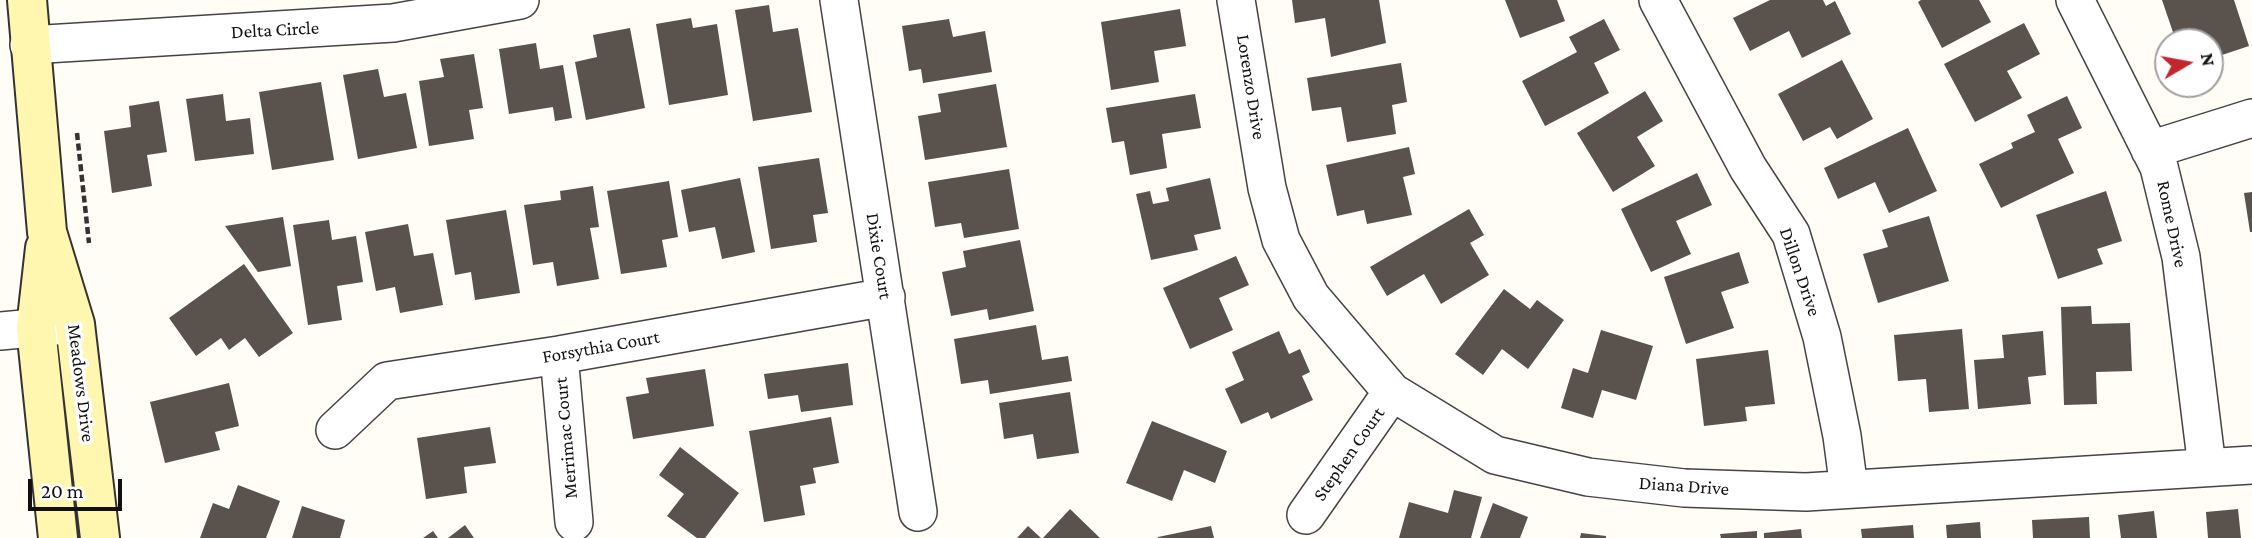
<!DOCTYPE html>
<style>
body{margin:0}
#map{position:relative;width:2252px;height:538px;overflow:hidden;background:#fffdf5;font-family:"Crimson Pro",serif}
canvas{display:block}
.north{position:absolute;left:2154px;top:28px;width:70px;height:70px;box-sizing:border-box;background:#fff;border:2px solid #a0a0a0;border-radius:50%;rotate:80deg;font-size:19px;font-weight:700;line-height:28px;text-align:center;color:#111}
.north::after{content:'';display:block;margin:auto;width:24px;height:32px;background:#c4262e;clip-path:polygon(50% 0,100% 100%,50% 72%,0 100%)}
.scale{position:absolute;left:28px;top:479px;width:94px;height:32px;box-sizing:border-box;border:4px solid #111;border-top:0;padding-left:9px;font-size:21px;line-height:24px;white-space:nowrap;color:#111;-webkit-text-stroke:5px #fff;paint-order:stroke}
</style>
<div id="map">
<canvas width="2252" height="538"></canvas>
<div class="north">N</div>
<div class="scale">20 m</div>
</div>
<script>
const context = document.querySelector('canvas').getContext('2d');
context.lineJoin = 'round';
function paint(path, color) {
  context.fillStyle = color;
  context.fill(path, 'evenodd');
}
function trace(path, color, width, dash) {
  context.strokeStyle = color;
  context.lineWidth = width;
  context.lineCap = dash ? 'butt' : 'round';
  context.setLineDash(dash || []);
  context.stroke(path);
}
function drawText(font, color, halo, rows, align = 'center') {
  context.font = font + ' "Crimson Pro",serif';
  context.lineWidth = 7;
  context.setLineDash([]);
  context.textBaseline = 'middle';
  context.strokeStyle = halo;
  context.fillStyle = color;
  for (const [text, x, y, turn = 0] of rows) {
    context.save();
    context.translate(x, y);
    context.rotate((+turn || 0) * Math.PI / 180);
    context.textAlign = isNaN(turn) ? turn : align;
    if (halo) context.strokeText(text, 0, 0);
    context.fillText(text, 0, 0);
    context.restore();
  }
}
const building = new Path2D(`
 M1292,0H1379L1386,43L1331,57L1325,18L1295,23Z
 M1505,0H1557L1565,21L1520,38Z
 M1770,0H1823L1826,6L1835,1L1851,34L1802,58L1789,31L1750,51L1733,18Z
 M1921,0H1979L1991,22L1942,48L1918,2Z
 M2162,0H2234L2249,46L2210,59V42H2194L2192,35L2176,41Z
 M769,5L773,32L798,28L812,112L753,121L735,10Z
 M1180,9L1186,46L1154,51L1159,82L1111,90L1101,22Z
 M691,18L693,28L717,24L728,95L669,105L656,24Z
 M949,19L953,37L985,31L992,72L923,83L921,69L909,71L902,26Z
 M1604,19L1620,50L1594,63L1609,93L1545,126L1522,81L1577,52L1569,37Z
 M2024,23L2040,54L2007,71L2022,98L1975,122L1944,64Z
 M630,28L645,108L586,120L575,62L597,57L593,35Z
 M536,43L540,69L563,65L572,118L555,121L553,107L509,114L499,49Z
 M474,54L483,108L469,110L474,139L429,146L419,81L444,77L440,59Z
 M1842,60L1873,119L1837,139L1830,127L1803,141L1778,94Z
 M1401,63L1407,102L1392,105L1396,134L1347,142L1341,107L1312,111L1307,78Z
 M378,69L384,97L406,93L417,148L358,159L343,75Z
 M321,82L334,160L272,170L259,92Z
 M996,84L1007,147L925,160L918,116L941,112L938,94Z
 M1645,91L1663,121L1637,137L1655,166L1613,192L1577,133Z
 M223,94L226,121L250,118L254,154L195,161L186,99Z
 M1195,94L1201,128L1162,134L1167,168L1130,175L1124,141L1112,143L1106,108Z
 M2067,96L2082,128L2058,139L2074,173L2001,208L1979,164L2013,148L2011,143L2035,132L2027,115Z
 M159,101L167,152L147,155L152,186L112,193L104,131L131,127L129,106Z
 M1908,128L1937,191L1889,213L1875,182L1838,199L1824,168Z
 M1409,147L1415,174L1403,177L1412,215L1367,224L1364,210L1337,216L1326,165Z
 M819,158L828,213L813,215L817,242L771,249L758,167Z
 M1009,169L1019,229L964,238L961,223L935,227L928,182Z
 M1697,173L1712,205L1676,221L1691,254L1651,272L1621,209Z
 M740,178L755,252L722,259L715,227L689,232L681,190Z
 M1210,178L1221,229L1194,235L1198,250L1151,260L1136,194L1150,191L1153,204L1169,201L1166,188Z
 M669,181L678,237L662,240L667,267L621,274L607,191Z
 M593,186L599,227L590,228L599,279L557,286L553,262L533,265L524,205L561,200L560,191Z
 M2106,191L2122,241L2097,249L2103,264L2058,279L2036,215Z
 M2252,192V232H2250L2244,193Z
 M1469,209L1484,235L1470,243L1489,275L1441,304L1424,274L1387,296L1370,267Z
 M506,210L520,293L475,300L471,272L455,275L446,220Z
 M1929,216L1949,281L1878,303L1863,254L1888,247L1882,230Z
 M283,217L291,266L258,272L225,226Z
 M329,220L332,240L356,236L363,282L337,286L342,320L308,325L293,225Z
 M408,224L414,256L433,253L443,305L400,313L395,287L376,291L365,232Z
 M1020,240L1034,311L989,320L987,309L951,316L942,272L966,267L963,251Z
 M1739,252L1749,283L1721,292L1734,328L1686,344L1664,277Z
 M1236,256L1249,285L1219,298L1233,330L1190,349L1163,288Z
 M244,264L293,333L259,357L245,338L229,350L221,338L196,356L169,318Z
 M1504,289L1530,309L1537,300L1564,320L1528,369L1502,349L1483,375L1455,354Z
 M2091,306L2092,324L2130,323L2132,371L2096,372L2097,404L2064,405L2061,307Z
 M1036,325L1042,360L1068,356L1072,381L990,394L988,380L961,384L954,339Z
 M1962,329L1969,409L1929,412L1926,379L1898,381L1894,335Z
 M1601,330L1653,346L1636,400L1602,390L1593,418L1561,408L1573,368L1588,373Z
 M1279,331L1289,354L1300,349L1310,372L1302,376L1313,400L1271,419L1268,412L1241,424L1225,389L1244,380L1232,352Z
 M2043,331L2046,375L2028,377L2031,404L1978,409L1974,360L2004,358L2002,335Z
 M1768,350L1775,404L1745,407L1747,421L1704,426L1696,359Z
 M848,363L853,405L801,412L798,395L768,399L764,374Z
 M705,369L714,426L633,439L626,397L649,393L646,378Z
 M229,383L239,426L215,432L220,450L165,463L150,402Z
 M1070,392L1079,453L1037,459L1033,434L1004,439L999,403Z
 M831,417L839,463L813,468L816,483L800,486L805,515L764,522L749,431Z
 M1152,421L1227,451L1215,483L1184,470L1172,501L1126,483Z
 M490,427L496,463L464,467L467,493L426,499L417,438Z
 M680,447L739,493L705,538H697L667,516L684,494L659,475Z
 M238,485L280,501L266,538H200L213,503L229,509Z
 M1454,490L1482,497L1471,538H1399L1409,502L1448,513Z
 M1493,503L1528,517L1520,538H1480Z
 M302,506L345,520L340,538H292Z
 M1070,509L1100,538H1043Z
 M2238,509L2241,538H2208L2206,512Z
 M2154,511L2157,538H2121L2118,515Z
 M2089,517L2090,538H2033L2032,520Z
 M1980,522L1981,538H1947L1946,525Z
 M465,525L474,538H448Z
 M1913,525L1914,538H1862L1861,529Z
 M1028,526L1041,538H1017Z
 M1211,526L1214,538H1158V537Z
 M1801,529L1802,538H1764V533Z
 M433,531L438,538H423Z
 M1757,531V538H1721L1720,534Z
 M1581,533L1606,536V538H1580Z`);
const path = new Path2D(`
 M77,133L89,243`);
const street = new Path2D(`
 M839,0L918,512
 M1236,0L1267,188L1281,240L1311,297L1392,392L1495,455L1588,477L1684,488L1806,492L2252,465
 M1658,0L1748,168L1791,234L1822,337L1842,436L1849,489
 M2075,0L2159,167L2181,257L2207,467
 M29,45L393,23L520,0
 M2150,150L2252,118
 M0,331L65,325
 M559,355L574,522
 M335,430L387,381L559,355L886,297
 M1306,515L1392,392`);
const secondary = new Path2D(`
 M27,0L47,232L75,324L100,538
 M45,248L36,328L58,538`);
const streetNames = [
 ["Delta Circle",275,30,-3],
 ["Lorenzo Drive",1251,87,81],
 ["Rome Drive",2172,224,78],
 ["Dixie Court",879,256,81],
 ["Dillon Drive",1800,272,71],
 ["Forsythia Court",601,347,-10],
 ["Meadows Drive",81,383,83],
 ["Merrimac Court",566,438,-95],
 ["Stephen Court",1349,454,-55],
 ["Diana Drive",1684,486,4]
];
paint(building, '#5a524d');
trace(street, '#444', 40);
trace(secondary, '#333', 42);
trace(path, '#333', 4.5, [7, 3.5]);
trace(street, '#fff', 37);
trace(secondary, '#fff6b0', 38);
drawText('19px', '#111', '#fff', streetNames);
</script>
